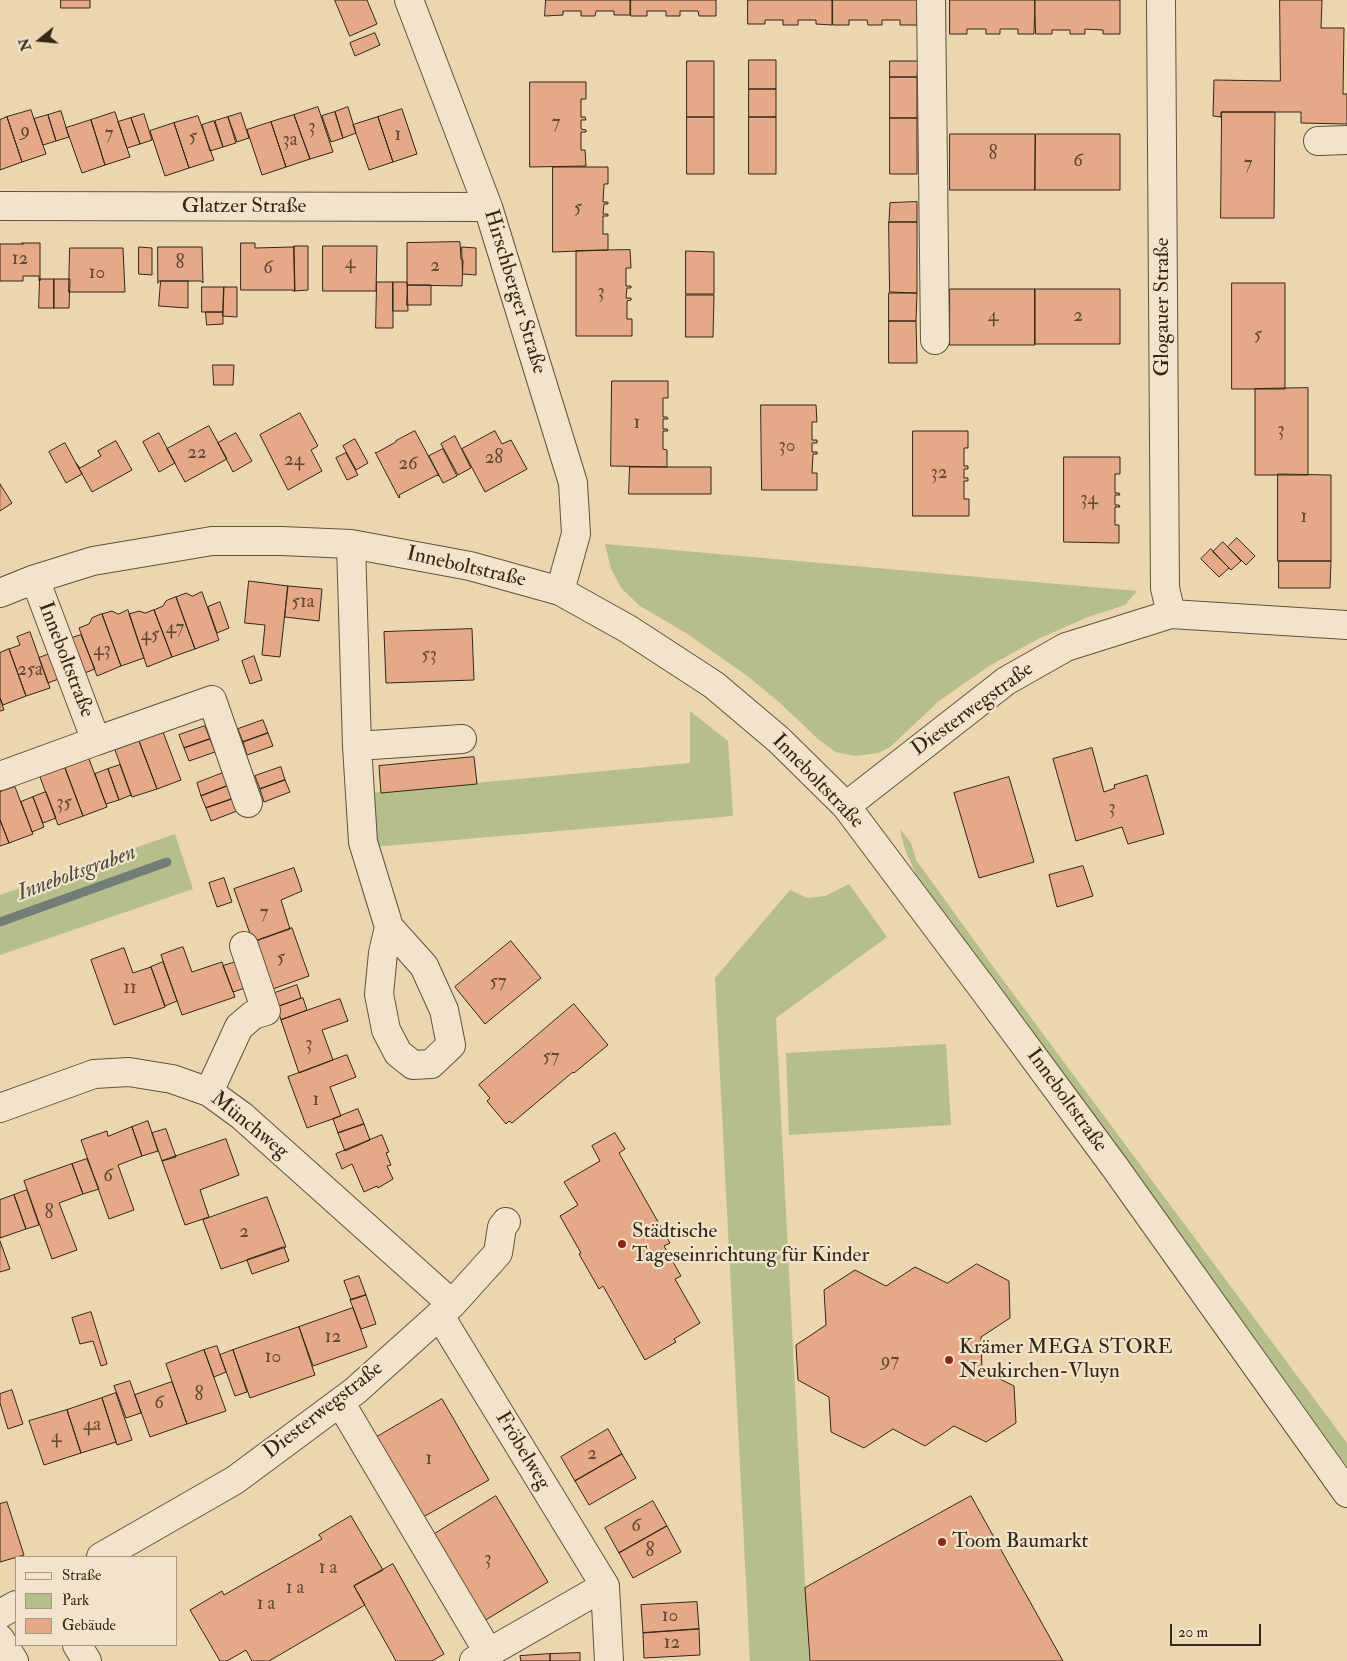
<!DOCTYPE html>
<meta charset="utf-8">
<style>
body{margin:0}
#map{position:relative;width:1347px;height:1661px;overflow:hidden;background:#ebd6af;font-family:"IM FELL Double Pica",serif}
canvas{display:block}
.legend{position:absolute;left:15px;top:1556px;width:162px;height:90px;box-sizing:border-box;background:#f2e4cb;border:1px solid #a69883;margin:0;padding:6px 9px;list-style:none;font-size:15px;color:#332718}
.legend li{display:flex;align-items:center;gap:10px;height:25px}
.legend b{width:25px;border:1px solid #a69883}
.north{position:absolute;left:15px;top:15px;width:50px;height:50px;-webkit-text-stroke:4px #f2e4cb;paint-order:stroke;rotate:253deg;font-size:14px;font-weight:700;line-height:20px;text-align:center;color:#332718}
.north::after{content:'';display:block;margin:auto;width:18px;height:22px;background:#332718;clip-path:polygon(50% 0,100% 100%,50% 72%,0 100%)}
.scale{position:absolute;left:1170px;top:1624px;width:91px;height:22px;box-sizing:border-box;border:2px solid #332718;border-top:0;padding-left:6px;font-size:15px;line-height:18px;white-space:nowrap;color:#332718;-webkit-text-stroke:4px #f2e4cb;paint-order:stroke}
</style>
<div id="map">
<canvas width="1347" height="1661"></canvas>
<ul class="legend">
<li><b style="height:6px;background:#f2e4cb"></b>Straße</li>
<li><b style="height:14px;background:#b6be8c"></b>Park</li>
<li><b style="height:14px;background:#e5a988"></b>Gebäude</li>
</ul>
<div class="north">N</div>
<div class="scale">20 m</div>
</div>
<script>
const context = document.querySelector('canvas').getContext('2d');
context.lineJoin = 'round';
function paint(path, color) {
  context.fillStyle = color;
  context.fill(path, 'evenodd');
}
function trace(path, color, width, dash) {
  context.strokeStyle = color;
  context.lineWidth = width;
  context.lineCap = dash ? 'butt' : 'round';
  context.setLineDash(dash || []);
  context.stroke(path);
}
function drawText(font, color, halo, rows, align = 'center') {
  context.font = font + ' "IM FELL Double Pica",serif';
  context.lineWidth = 4.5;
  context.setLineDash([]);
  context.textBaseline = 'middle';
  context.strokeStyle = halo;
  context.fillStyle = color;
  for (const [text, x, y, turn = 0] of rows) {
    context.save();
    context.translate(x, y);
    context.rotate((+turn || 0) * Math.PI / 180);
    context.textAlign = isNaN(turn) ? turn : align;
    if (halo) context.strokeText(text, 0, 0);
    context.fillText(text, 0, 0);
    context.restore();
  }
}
const green = new Path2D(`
 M605,544L1137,591L1125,605L1088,617L1038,639L989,666L939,701L890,747L878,753L855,756L836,752L819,740L779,702L746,675L686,633L640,606L622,589L611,569Z
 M690,711L728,741L733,816L373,847L368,793L690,763Z
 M900,829L911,843L916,860L997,972L1347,1443V1469L916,874L905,850Z
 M175,834L193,889L0,955V895Z
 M849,884L887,937L776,1018L809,1661H750L715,978L790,890L807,898L825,896Z
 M946,1044L951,1125L789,1135L786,1053Z`);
const stream = new Path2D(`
 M0,922L167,862`);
const building = new Path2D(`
 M61,0H90V8H61Z
 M335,0H367L377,24L350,36Z
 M546,0H630V15H614V11H596L595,16H581V11H563V15L545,16Z
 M631,0H716V16H699L698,11H680V16H666V11H647V16H631Z
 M748,0H832V25L816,24V20H798V25H783V20H765V24H748Z
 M833,0H917V25H900V20H882V25H868L867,20H849V25H833Z
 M950,0H1035L1034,34H1018V29H1000V34H986V29H967V34H950Z
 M1035,0H1120V34H1103V30L1085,29V34H1070V30H1052V34H1036Z
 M1280,0H1322L1321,28H1344L1343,94H1347V124L1301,123V112H1221V117L1213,116L1214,80L1280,81Z
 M375,33L380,45L355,56L350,43Z
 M749,60H776V89H749Z
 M687,61H714V117H687Z
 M890,61H918L917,77H890Z
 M890,77H917V118H890Z
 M530,82H586V99H581V117H585L586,120H581V129L586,130V132H581V150H585L586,166L530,167Z
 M749,89H776V117H749Z
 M318,107L333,152L310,159L294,115Z
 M348,107L356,133L343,138L335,112Z
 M402,109L417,154L393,162L378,117Z
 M31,110L46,154L22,162L7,117Z
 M61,111L69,137L56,141L48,115Z
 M115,112L130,157L105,165L91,120Z
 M335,112L343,138L331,142L322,116Z
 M1222,112H1275L1274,218H1221Z
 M241,113L249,138L237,142L228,117Z
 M144,114L152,140L140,144L131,118Z
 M48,115L56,141L43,145L34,119Z
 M294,115L310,159L286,167L271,122Z
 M198,116L214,160L189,168L174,123Z
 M7,117L22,162L0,170V120Z
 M228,117L236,143L223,147L215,121Z
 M378,117L393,162L369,170L353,125Z
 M687,117H714V174H687Z
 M749,117H776V174H749Z
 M131,118L140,144L127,148L118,122Z
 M890,118H917V174H890Z
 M91,120L105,165L82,173L66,128Z
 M214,121L223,147L210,151L202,125Z
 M271,122L286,167L262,175L247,130Z
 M174,123L189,168L165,176L150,131Z
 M950,134H1035V190H950Z
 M1036,134H1120V190H1035Z
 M553,167H608V184H604L603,202H608V204H604L603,214H608V216H603V234H608V250L553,252Z
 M917,202V222H889L890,203Z
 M889,222H917V293L890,292Z
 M460,242L461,259L463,260L462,286L407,285V243Z
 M22,243H40V281H39V276H23V281H0V244H23Z
 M241,243H255V248L293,247L294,246L295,291H293V290H241Z
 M294,246H308V290L295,291Z
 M323,246H377L376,291H323Z
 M139,247L152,248V275L139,274Z
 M158,247H202L203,283L201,281H159L158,283Z
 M462,247L476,248V275L463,274Z
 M70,248H123L125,292H69Z
 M630,250L631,268H626V286H631V288H627L626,298H631V300L627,301V319H632V336H576V251Z
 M686,251L714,252V294H686Z
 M40,279H54V308H39Z
 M54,279H70L69,308H54Z
 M161,281H188V308L159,306Z
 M377,282H393V328H376Z
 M393,282H407L408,311H393Z
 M1232,283H1285V389H1232Z
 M408,285H431V305H407Z
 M202,287H224L223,312H202Z
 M224,287H237V317L223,316Z
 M950,289H1035V345H950Z
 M1035,289H1120V344H1035Z
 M889,293H917L916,321H889Z
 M686,295H714L713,337H686Z
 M206,312H223V324L207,325Z
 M889,321H916L917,363H889Z
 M213,365H234L233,385H214Z
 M612,381H668V398H663V417H667L668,419H663V429H667L668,431H663V449L667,450V467L611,466Z
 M1308,388V475H1255V389Z
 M761,405H816L817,422H812V440H817V443H812V452H817V454H813L812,473H817V490H762Z
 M300,413L318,446L311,450L322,471L288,490L260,435Z
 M209,426L227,459L185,482L167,449Z
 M415,431L439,476L437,475L399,495L400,497L399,498L375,452L376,453L396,442V441Z
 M495,431L502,444L511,440L527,469L485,492L462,449Z
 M913,431H968V448H964V466H968V469H964V478H968V481H964V499H969V516H913Z
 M159,433L175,463L159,472L143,442Z
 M236,433L252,461L233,472L218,443Z
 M455,436L471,468L458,475L441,444Z
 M355,439L368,463L356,470L343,446Z
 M116,441L132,470L92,492L76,463L80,468L101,456L98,451Z
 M65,443L82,474L66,483L49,452Z
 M443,449L457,476L443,483L429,456Z
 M346,453L358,475L347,480L336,458Z
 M1064,457H1120V474H1115V493H1119L1120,495H1115V505H1119L1120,507H1115V525H1119V543L1064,542Z
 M630,467H711V494H629Z
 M1278,474L1331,475V561H1278Z
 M0,484L12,503L0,511Z
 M1237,538L1255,556L1246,565L1228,547Z
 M1223,542L1241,561L1231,570L1213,552Z
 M1211,549L1229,568L1219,577L1201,559Z
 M1279,561H1331L1330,588H1279Z
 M249,581L288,586L280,657L262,655L265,625L245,623Z
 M288,586L322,589L319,621L285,617Z
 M202,592L219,640L195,649L176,597L186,593L192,596Z
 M176,597L195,649L172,657L154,610L163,606L166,601Z
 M220,602L229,628L217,633L208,607Z
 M128,610L144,658L121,666L102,614L112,611L118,614Z
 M154,610L172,657L147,667L129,614L139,611L145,613Z
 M102,614L121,666L97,676L79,628L89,624L92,618Z
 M472,629L474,680L386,683L384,632Z
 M30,632L50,688L26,696L9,649L20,645L17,637Z
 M81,635L95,669L82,674L69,639Z
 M9,649L26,696L3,705L0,698V653Z
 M52,653L61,678L48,683L39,658Z
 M254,656L262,680L250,684L242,661Z
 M0,698L4,710L0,711Z
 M263,720L268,733L243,742L238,729Z
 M205,726L210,739L184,748L179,735Z
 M163,732L181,780L157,789L139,741Z
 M268,733L273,746L247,755L243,742Z
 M210,739L215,752L189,761L184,748Z
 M139,741L157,789L132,797L115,750Z
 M1092,748L1104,792L1115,788L1114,785L1147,775L1164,834L1128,844L1122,827L1076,841L1053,759Z
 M474,757L477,784L381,793L379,766Z
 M89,759L107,807L83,816L65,768Z
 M120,765L131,795L119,800L108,769Z
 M281,767L285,780L260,789L255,776Z
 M65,768L83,816L58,825L40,777Z
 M108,769L119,800L106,804L95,774Z
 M223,773L227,786L201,796L197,783Z
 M1009,777L1034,862L979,878L954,793Z
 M285,780L290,792L264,802L260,789Z
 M227,786L232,799L206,808L201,796Z
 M15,787L33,834L9,843L0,820V792Z
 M46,792L56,818L43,823L33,797Z
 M33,797L44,827L32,832L21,802Z
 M232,799L237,811L211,821L206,808Z
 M0,820L9,843L0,846Z
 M1083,866L1093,896L1057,907L1049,875Z
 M294,868L302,891L281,900L290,929L253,942L234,889Z
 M224,878L232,902L217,907L209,883Z
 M292,928L309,976L270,990L253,942Z
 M511,941L541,978L485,1024L455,987Z
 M183,947L192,972L222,962L235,997L182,1015L161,955Z
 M124,948L133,973L151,967L165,1007L114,1025L91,960Z
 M163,962L177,1001L165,1006L151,967Z
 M236,962L245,988L233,992L223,966Z
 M297,985L301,998L277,1007L272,994Z
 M303,998L307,1010L281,1020L277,1007Z
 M340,999L348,1021L322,1030L333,1060L299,1073L281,1020Z
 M574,1004L608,1045L574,1073L573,1072L512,1123L509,1121L506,1124L487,1101L490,1098L479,1085Z
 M347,1055L356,1077L330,1087L341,1116L307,1128L288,1077Z
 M358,1109L364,1124L338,1133L333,1119Z
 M148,1121L158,1151L142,1156L132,1127Z
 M364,1124L370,1140L345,1151L338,1133Z
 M132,1127L142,1156L118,1165L134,1210L109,1219L81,1140L107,1131L108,1136Z
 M166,1129L176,1157L162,1161L152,1133Z
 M615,1133L625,1149L619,1153L670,1243L664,1246L681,1276L675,1279L700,1323L674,1339L676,1342L645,1360L603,1286L599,1289L579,1254L581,1253L560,1216L578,1205L564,1182L600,1161L592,1146Z
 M382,1135L389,1152L386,1153L391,1165L387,1166L393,1179L378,1188L377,1186L364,1192L352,1164L342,1169L336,1154Z
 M226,1139L239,1175L200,1190L209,1217L185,1225L162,1161Z
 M87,1159L99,1189L83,1194L72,1164Z
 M72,1164L83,1194L59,1203L77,1250L52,1259L24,1181Z
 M27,1190L39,1225L26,1229L14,1195Z
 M14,1195L26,1229L0,1238V1200Z
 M267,1197L286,1247L221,1269L203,1220Z
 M0,1241L10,1269L0,1272Z
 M284,1247L289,1261L252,1274L247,1260Z
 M977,1264L1009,1281L1010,1318L981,1337L982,1370L1014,1386L1016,1423L986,1442L954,1426L925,1446L893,1429L864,1448L831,1432L829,1397L798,1380L796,1345L826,1325L824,1290L855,1270L886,1286L915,1267L947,1283Z
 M359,1276L366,1295L351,1300L344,1281Z
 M366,1295L376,1324L361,1329L350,1300Z
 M353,1308L367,1347L313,1366L299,1327Z
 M91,1312L107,1364L101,1366L93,1341L80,1344L72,1318Z
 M299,1327L315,1375L250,1398L233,1350Z
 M217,1346L226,1372L214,1377L204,1350Z
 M204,1350L226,1411L187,1424L166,1364Z
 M233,1350L247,1392L235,1396L220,1355Z
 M130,1381L141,1413L126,1418L114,1386Z
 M172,1382L187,1424L150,1437L135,1395Z
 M12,1390L23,1424L8,1429L0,1403V1394Z
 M116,1393L132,1440L117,1445L102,1398Z
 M102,1398L116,1442L81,1453L67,1410Z
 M442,1399L489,1480L416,1521L370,1441Z
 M67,1410L81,1453L44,1465L29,1421Z
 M608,1429L622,1454L575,1481L561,1457Z
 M622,1454L636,1478L589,1505L575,1481Z
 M496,1496L548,1582L479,1624L428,1538Z
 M971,1496L1063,1661H810L805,1588Z
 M653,1501L667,1526L619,1553L605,1528Z
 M7,1502L24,1555L0,1562V1504Z
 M351,1516L383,1570L354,1586L365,1605L269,1661H252L246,1650L227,1661H220L190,1610L222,1591L224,1595L322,1539L319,1535Z
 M667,1526L681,1552L633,1578L619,1553Z
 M393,1564L444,1654L432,1661H396L354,1586Z
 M697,1602L699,1629L643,1633L641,1605Z
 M699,1629L700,1655L644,1658L643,1633Z
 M580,1653V1661H550V1654Z
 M550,1654V1661H521L520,1656Z`);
const minor = new Path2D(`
 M409,0L488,207L573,483L576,534L560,591
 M931,0L935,340
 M1161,0L1165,588L1171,614
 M1318,141L1347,140
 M0,206L488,207
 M351,544L357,746L363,842L389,927L383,953L379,994L386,1030L398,1053L413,1065L431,1064L451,1045L444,1010L424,966L389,927
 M0,593L35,579L93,561L212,541H281L351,544L470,566L560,591L628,629L714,685L779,740L846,806L984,990L1114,1166L1347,1493
 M96,741L212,700L248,803
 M357,746L462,739
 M0,776L96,741L35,579
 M846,806L1006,681L1066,647L1171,614L1347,625
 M209,1092L239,1027L253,1015L266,1011L244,946
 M0,1108L94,1074L129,1072L172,1079L209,1092L242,1116L452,1304
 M440,1316L605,1586L609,1661
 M340,1402L484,1645L490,1652
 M101,1557L235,1480L355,1391L452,1304L498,1253L502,1227L506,1222
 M0,1614L16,1605
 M0,1639L14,1661
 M77,1645L87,1661
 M474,1661L605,1586`);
const markers = [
 [622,1244,5,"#8f2418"],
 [949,1360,5,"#8f2418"],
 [942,1542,5,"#8f2418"]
];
const numberNames = [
 ["7",556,124],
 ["3",312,128],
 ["9",25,132],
 ["7",109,135],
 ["1",398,136],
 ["5",193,138],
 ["3a",290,141],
 ["8",993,155],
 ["6",1078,162],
 ["7",1248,165],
 ["5",578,209],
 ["12",20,260],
 ["8",180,264],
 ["4",350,264],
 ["2",435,267],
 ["6",268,269],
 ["10",97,274],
 ["3",601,293],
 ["4",993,317],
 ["2",1078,317],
 ["5",1258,336],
 ["1",637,424],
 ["3",1281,431],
 ["30",787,447],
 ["22",197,454],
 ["28",494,459],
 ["24",294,461],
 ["26",408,465],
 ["32",939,474],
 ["34",1089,500],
 ["1",1304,518],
 ["51a",303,603],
 ["47",175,629],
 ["45",150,636],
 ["43",102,651],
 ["53",429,656],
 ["25a",30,671],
 ["35",64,804],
 ["3",1112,809],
 ["7",264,914],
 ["5",281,959],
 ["57",498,983],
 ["11",130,989],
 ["3",309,1045],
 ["57",551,1058],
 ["1",316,1101],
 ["6",108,1177],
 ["8",49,1214],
 ["2",244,1233],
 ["12",333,1338],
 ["10",273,1358],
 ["97",890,1362],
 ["8",199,1396],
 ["6",159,1404],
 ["4a",92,1426],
 ["4",56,1438],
 ["2",592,1455],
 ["1",429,1460],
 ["6",636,1527],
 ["8",650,1552],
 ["3",488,1560],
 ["1 a",328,1569],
 ["1 a",295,1589],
 ["1 a",266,1605],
 ["10",670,1617],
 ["12",672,1644]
];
const streetNames = [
 ["Glatzer Straße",244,207],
 ["Hirschberger Straße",514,292,73],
 ["Glogauer Straße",1163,307,-90],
 ["Inneboltstraße",466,568,13],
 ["Inneboltstraße",65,660,69],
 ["Diesterwegstraße",973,710,-36],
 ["Inneboltstraße",817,782,46],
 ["Inneboltstraße",1066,1101,54],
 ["Münchweg",249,1126,39],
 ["Diesterwegstraße",324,1411,-38],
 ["Fröbelweg",522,1451,59]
];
const poiNames = [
 ["Städtische",632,1232],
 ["Tageseinrichtung für Kinder",632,1256],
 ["Krämer MEGA STORE",959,1348],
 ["Neukirchen-Vluyn",959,1372],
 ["Toom Baumarkt",952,1542]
];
const waterNames = [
 ["Inneboltsgraben",77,874,-20]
];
paint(green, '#b6be8c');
trace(stream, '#717d76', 9);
paint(building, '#e5a988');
trace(building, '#332718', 1);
trace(minor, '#61533e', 30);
trace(minor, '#f2e4cb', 28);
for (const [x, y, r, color] of markers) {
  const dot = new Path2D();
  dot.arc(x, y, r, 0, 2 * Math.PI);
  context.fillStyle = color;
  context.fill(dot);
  trace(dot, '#f2e4cb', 2);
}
drawText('19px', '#604834', null, numberNames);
drawText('21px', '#332718', '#f2e4cb', streetNames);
drawText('21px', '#332718', '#f2e4cb', poiNames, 'left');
drawText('italic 22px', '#4d4b3f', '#f2e4cb', waterNames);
</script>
